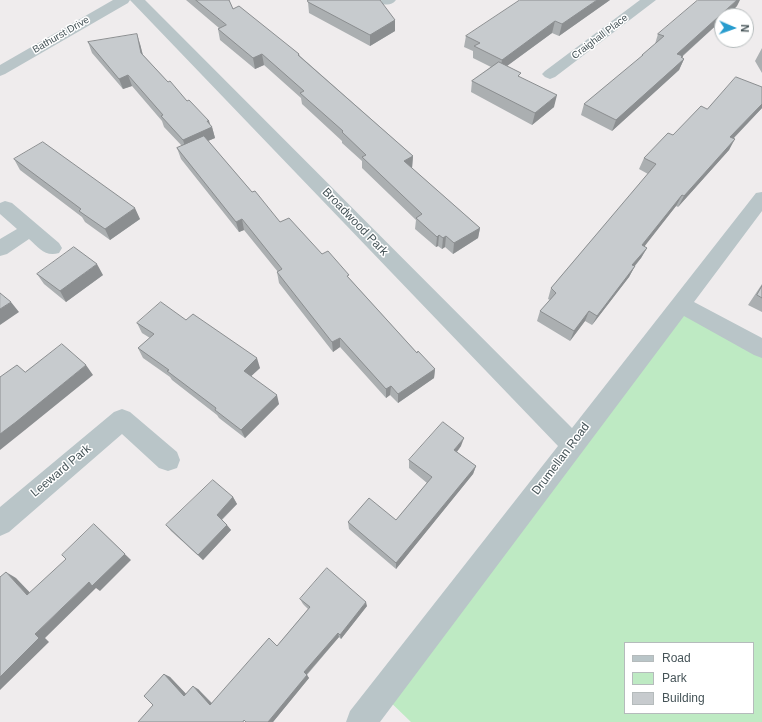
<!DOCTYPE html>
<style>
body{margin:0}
#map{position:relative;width:762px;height:722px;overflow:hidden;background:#efeced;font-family:Helvetica,sans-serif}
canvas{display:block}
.legend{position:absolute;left:624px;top:642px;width:130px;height:72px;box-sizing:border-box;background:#fff;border:1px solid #b5bbbc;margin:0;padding:5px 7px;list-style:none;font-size:12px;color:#465458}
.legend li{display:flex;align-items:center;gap:8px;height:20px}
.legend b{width:20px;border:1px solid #b5bbbc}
.north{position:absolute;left:714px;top:8px;width:40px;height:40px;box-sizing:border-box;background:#fff;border:1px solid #b5bbbc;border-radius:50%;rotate:92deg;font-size:11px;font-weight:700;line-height:16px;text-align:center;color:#465458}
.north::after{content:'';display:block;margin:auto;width:14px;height:18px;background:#289cce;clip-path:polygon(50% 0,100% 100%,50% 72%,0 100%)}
</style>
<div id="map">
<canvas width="762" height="722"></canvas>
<ul class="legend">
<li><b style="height:5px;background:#b9c5c8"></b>Road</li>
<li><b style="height:11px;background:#beeac3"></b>Park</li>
<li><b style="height:11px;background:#c7cbce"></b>Building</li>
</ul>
<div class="north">N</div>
</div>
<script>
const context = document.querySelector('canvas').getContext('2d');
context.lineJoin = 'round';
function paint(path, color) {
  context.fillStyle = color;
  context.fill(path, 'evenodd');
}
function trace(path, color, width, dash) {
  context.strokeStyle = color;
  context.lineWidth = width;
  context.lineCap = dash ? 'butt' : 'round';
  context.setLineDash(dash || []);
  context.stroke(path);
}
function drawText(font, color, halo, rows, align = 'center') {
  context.font = font + ' Helvetica,sans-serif';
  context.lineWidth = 3;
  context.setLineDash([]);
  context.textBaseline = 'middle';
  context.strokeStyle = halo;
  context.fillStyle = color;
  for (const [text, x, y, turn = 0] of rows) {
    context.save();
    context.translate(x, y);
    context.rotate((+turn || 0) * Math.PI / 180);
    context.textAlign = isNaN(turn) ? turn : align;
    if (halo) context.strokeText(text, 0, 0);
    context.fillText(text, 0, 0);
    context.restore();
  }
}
const green = new Path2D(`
 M681,304L762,349V722H411L382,694ZM625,643H753V713H625Z`);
const minor = new Path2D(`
 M113,0H130L128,3L5,74L0,76V65Z
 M130,0H145L572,428L756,193L762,192V211L694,302L762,338V358L754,355L684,316L380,722H346L350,711L558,446Z
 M381,0H396C392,5 388,5 382,4Z
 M640,0H656L555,77L550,79L545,77L542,74L545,71Z
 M5,201L12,203L59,243L62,248L59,253C45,257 39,248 29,239L7,254L0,256V239L17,229L0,214V203Z
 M122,409L130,412L177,452L180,460L177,468L168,471L159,468L122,434L9,532L0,536V507L114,412Z`);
const wall = new Path2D(`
 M186,0H229L233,9L299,54L300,56L413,156L412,168L480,228L478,238L453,254L445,247L442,249L438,246L436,247L415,229L416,220L362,168V161L342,143V141L302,104L301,98L264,65L255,69L220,40L218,29L219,28Z
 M610,0L559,36L552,33L507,66L554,107L532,125L471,92L472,81L491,67L473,58V51L464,47L466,36Z
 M308,2L395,20V31L370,46L309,13Z
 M737,6L683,56L682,58L684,59L679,70L612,131L581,115L584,104L641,58L642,55L655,44L658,34Z
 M88,42L140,44L143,55L168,82L187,101L209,121L210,125L212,127L215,138L208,141L252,192L280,222L322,254L349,278L417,353L435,369L434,378L398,403L390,395L386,398L340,347L333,352L279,283L277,272H278L244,230L239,232L181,159L177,148L182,146L164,127L162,121L132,86L123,89L92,53Z
 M762,48V73L755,61Z
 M762,87V108L734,138L729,150L678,207L676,206L644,246L647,248L641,258L635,266L629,277L592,325L585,321L570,341L537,321L540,311L550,300L548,299L551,288L648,174L639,169L644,158L673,135L707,109Z
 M14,159L140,219L110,240L85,222L82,217L20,170Z
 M37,274L103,275L66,302L44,284Z
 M762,284V312L748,305Z
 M186,320L260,368L251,376L279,404L245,438L219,418L217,415L172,380L170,377L143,358L138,348L150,338L142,333L137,323Z
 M461,446L457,452L476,466L473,474L396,569L349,529L348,522L396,520L427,483L409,468V460Z
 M233,497L237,504L222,520L231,530L203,560L171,531L166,525Z
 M300,599L367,606L341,639L339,637L307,675L309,678L273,722L153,705L164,674L170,677L186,694L198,689L212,703L277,646L308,609L303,604Z`);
const shadedWall = new Path2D(`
 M597,0H610L559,36L562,24Z
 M737,0H740L737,6L727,16H722V20L681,57L683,56L681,61L684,59L679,70L612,131L616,120L677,54Z
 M395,20V31L370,46V35Z
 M555,21L552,33L500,71L502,60Z
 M137,34L140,44L145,64L141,53Z
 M262,54L264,65L255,69L253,58Z
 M128,75L132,86L123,89L119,79Z
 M557,95L554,107L532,125L535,113Z
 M762,104V108L724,148L730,137Z
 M207,121H209L211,128L212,127L215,138L186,150L183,140Z
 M735,139L729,150L678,207L684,196Z
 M413,156L412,168L403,172L404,161Z
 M682,195L676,206L637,256L642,245Z
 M135,208L140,219L110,240L105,229Z
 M242,219L244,230L239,232L236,222Z
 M480,228L478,238L453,254L454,243Z
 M439,235L438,246L436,247L437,237Z
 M446,236L445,247L442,249L443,238Z
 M647,248L641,258L627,275L632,265Z
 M97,264L103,275L66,302L60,291Z
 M635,266L629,277L592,325L597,316Z
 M11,302L19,312L0,325V309Z
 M589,311L585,321L570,341L574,331Z
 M340,338V347L333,352L332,342Z
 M257,358L260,368L247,380L244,371Z
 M86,365L93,375L25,430L0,450V434Z
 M435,369L434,378L398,403V394Z
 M391,386L390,395L386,398V389Z
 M277,395L279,404L245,438L241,430Z
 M464,438L461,446L452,458L454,450Z
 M476,466L473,474L396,569V563Z
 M233,497L237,504L220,521L217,515Z
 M94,524L131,560L100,591L96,588L45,638L49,642L0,690V677L35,634L89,582Z
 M227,525L231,530L203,560L198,555Z
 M6,572L16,578L37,600L27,595Z
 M366,602L367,606L341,639L340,635Z
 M338,633L339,637L306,675L304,672Z
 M164,674L170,677L190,698L184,696Z
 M307,675L309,678L273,722H268Z
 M193,686L198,689L215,707L210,705Z`);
const building = new Path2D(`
 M196,0H229L233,9L239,6L299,54L298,55L413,156L404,161L480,228L454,243L446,236L443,238L439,235L437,237L416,218L422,214L362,157L366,155L342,132L343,131L300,93L304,91L262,54L253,58L218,29L226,25Z
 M308,0H380L395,20L370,35L308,2Z
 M520,0H597L562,24L555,21L502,60L474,46L480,43L466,36Z
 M698,0H737L677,54L683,56L681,57L684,59L616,120L584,104L643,55H642L664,36L658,34Z
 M137,34L141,53L168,82L170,81L187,101L189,100L209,121H207L212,127L183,140L161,116L163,115L128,75L119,79L88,42Z
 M499,62L521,73L518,76L557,95L535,113L472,81Z
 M736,77L762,87V104L730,137L735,139L684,196L682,195L642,245L647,248L632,265L635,266L597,316L589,311L574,331L540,311L556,293L551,288L656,164L644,158L668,133L673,135L701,106L707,109Z
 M204,136L252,192L255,191L280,222L289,218L322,254L328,251L349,275L347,276L417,353L418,351L435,369L398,394L391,386L386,389L340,338L332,342L277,272L282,269L242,219L236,222L177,148Z
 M43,142L135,208L105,229L79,211L81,209L14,159Z
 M74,247L97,264L60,291L37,274Z
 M762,286V298L757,295Z
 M0,293L11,302L0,309Z
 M161,302L186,320L193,314L257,358L244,371L277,395L241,430L215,410L216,408L167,371L169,370L138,348L154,334L137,323Z
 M62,344L86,365L16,422L0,434V377L17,365L25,372Z
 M443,422L464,438L454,450L476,466L396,563L348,522L369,498L396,520L432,477L409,460Z
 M213,480L233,497L217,515L227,525L198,555L166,525Z
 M94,524L125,554L92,586L89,582L35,634L39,638L0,677V577L6,572L27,595L66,559L62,555Z
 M327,568L366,602L340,635L338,633L304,672L307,675L268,722H246L244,720L243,722H138L153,705L144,696L164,674L184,696L193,686L210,705L269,638L277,646L310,607L300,599Z`);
const farStreetnames = [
 ["Bathurst Drive",61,35,-30],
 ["Craighall Place",600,37,-37]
];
const streetNames = [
 ["Broadwood Park",355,222,46],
 ["Drumellan Road",561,459,-53],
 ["Leeward Park",61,471,-40]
];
paint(green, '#beeac3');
paint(minor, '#b9c5c8');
paint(wall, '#abafb1');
paint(shadedWall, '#8b8e90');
paint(building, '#c7cbce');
trace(building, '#8b8e90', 1);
drawText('10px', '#465458', '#fff', farStreetnames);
drawText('12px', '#465458', '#fff', streetNames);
</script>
